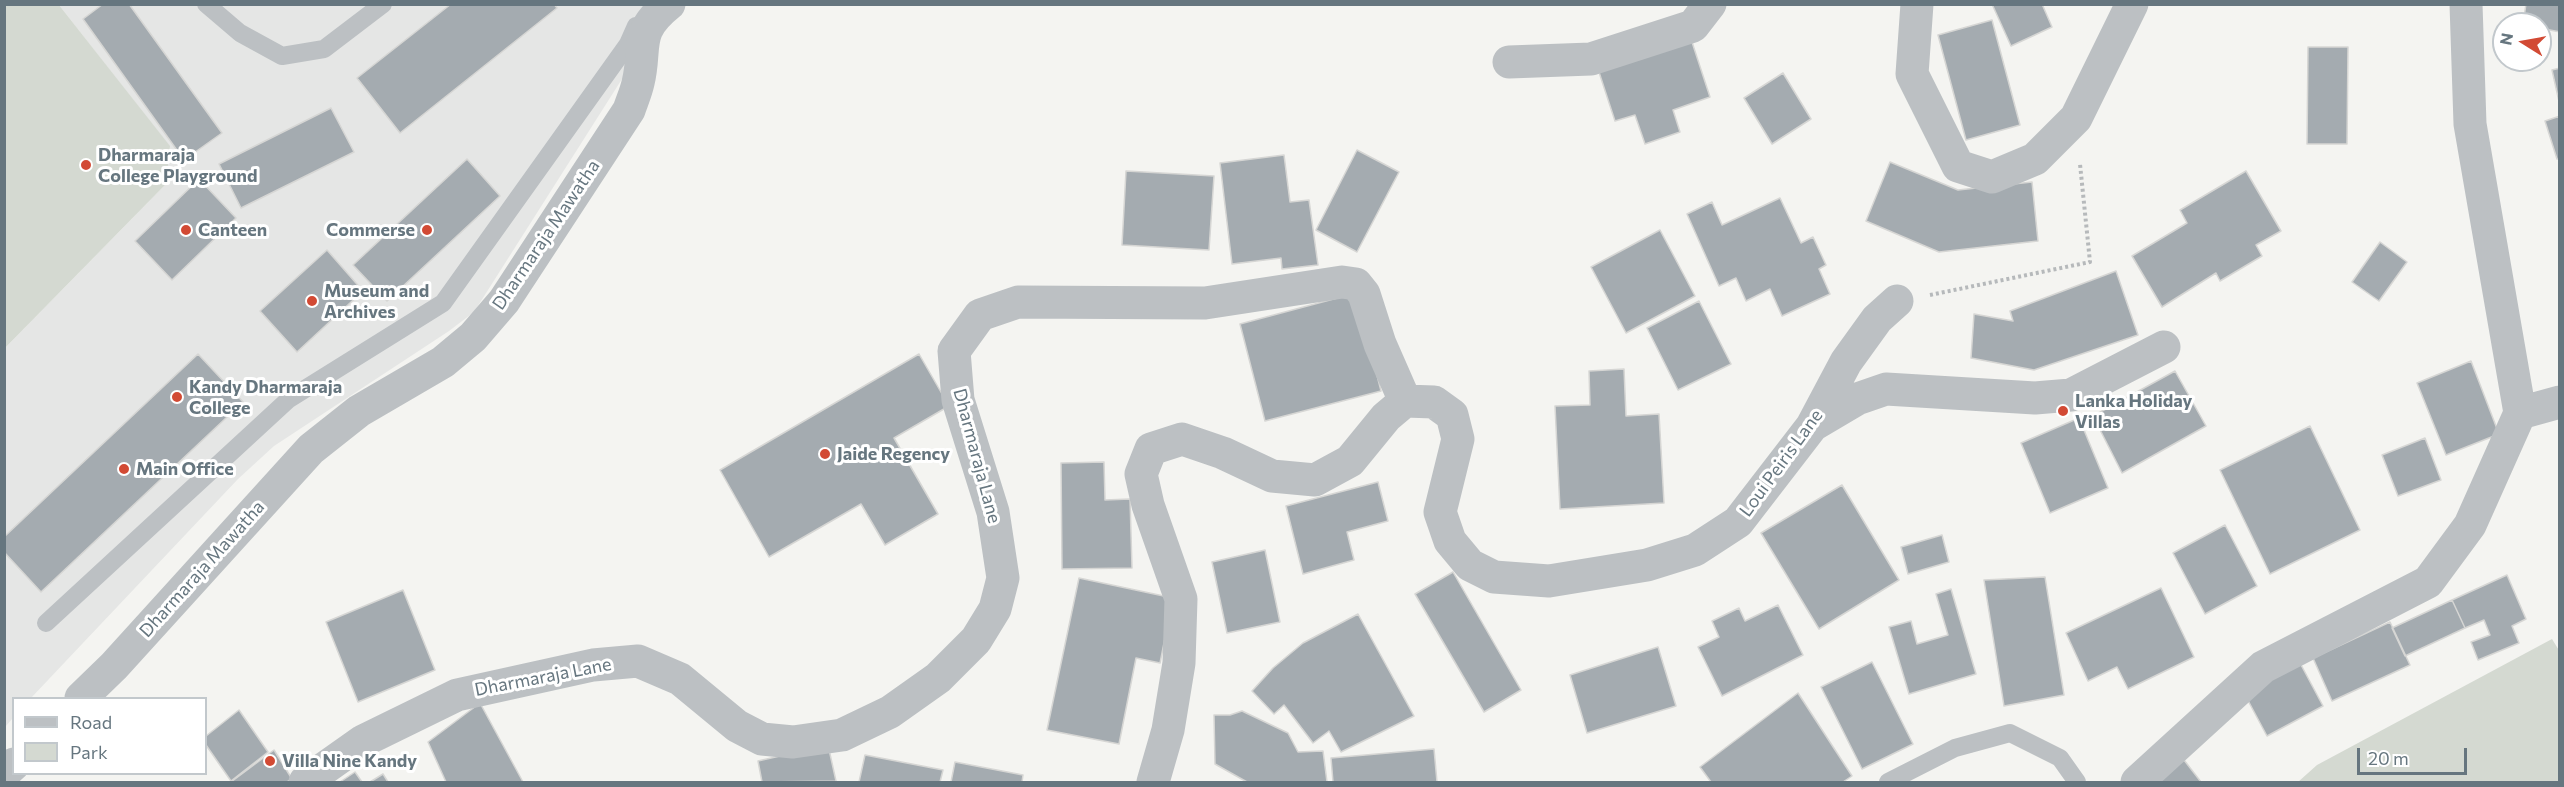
<!DOCTYPE html>
<style>
body{margin:0}
#map{position:relative;width:2564px;height:787px;overflow:hidden;background:#f4f4f1;font-family:Commissioner,sans-serif}
canvas{display:block}
.frame{position:absolute;inset:0;border:6px solid #66767f;pointer-events:none}
.legend{position:absolute;left:12px;top:697px;width:195px;height:78px;box-sizing:border-box;background:#fff;border:2px solid #c2c8cc;margin:0;padding:8px 10px;list-style:none;font-size:18px;color:#66767f}
.legend li{display:flex;align-items:center;gap:12px;height:30px}
.legend b{width:30px;border:2px solid #c2c8cc}
.north{position:absolute;left:2492px;top:12px;width:60px;height:60px;box-sizing:border-box;background:#fff;border:2px solid #c2c8cc;border-radius:50%;rotate:281deg;font-size:16px;font-weight:700;line-height:24px;text-align:center;color:#66767f}
.north::after{content:'';display:block;margin:auto;width:21px;height:27px;background:#d24a34;clip-path:polygon(50% 0,100% 100%,50% 72%,0 100%)}
.scale{position:absolute;left:2357px;top:748px;width:110px;height:27px;box-sizing:border-box;border:3px solid #66767f;border-top:0;padding-left:8px;font-size:18px;line-height:21px;white-space:nowrap;color:#66767f;-webkit-text-stroke:4px #fff;paint-order:stroke}
</style>
<div id="map">
<canvas width="2564" height="787"></canvas>
<div class="frame"></div>
<ul class="legend">
<li><b style="height:8px;background:#bcc0c3"></b>Road</li>
<li><b style="height:16px;background:#d4d9d1"></b>Park</li>
</ul>
<div class="north">N</div>
<div class="scale">20 m</div>
</div>
<script>
const context = document.querySelector('canvas').getContext('2d');
context.lineJoin = 'round';
function paint(path, color) {
  context.fillStyle = color;
  context.fill(path, 'evenodd');
}
function trace(path, color, width, dash) {
  context.strokeStyle = color;
  context.lineWidth = width;
  context.lineCap = dash ? 'butt' : 'round';
  context.setLineDash(dash || []);
  context.stroke(path);
}
function drawText(font, color, halo, rows, align = 'center') {
  context.font = font + ' Commissioner,sans-serif';
  context.lineWidth = 6;
  context.setLineDash([]);
  context.textBaseline = 'middle';
  context.strokeStyle = halo;
  context.fillStyle = color;
  for (const [text, x, y, turn = 0] of rows) {
    context.save();
    context.translate(x, y);
    context.rotate((+turn || 0) * Math.PI / 180);
    context.textAlign = isNaN(turn) ? turn : align;
    if (halo) context.strokeText(text, 0, 0);
    context.fillText(text, 0, 0);
    context.restore();
  }
}
const built = new Path2D(`
 M59,5H669L474,312L449,331L274,446L238,479L31,698H14L13,718L5,727V348L166,184L170,147Z`);
const green = new Path2D(`
 M5,4L59,5L170,146L166,184L5,348Z
 M2552,639L2560,652L2559,782H2298L2317,765Z`);
const building = new Path2D(`
 M103,4H129L222,133L184,160L83,19Z
 M451,4H554L557,8L400,133L357,78Z
 M1992,4H2042L2052,27L2011,46Z
 M2526,4H2560V32L2540,28V24H2523Z
 M1992,20L2020,125L1966,140L1938,35Z
 M1690,36L1710,97L1673,110L1680,132L1645,144L1635,115L1615,121L1597,66Z
 M2308,47H2348L2347,144H2307Z
 M2560,68V106L2552,70Z
 M1783,73L1811,119L1772,144L1744,98Z
 M331,108L354,152L241,208L219,164Z
 M2560,116V159H2557L2545,121Z
 M1357,150L1399,172L1357,252L1316,230Z
 M1284,155L1290,202L1309,200L1318,265L1282,269L1281,258L1232,264L1220,163Z
 M467,159L500,196L387,301L353,265Z
 M1890,162L1958,190L2032,182L2038,241L1939,252L1866,221Z
 M1126,171L1214,176L1209,250L1122,245Z
 M2246,171L2281,231L2256,245L2262,256L2220,281L2216,273L2162,307L2132,256L2187,223L2180,210Z
 M199,179L236,218L172,280L135,241Z
 M1780,198L1801,243L1813,237L1826,265L1819,269L1830,294L1782,316L1770,289L1746,301L1736,278L1719,286L1687,214L1712,202L1722,225Z
 M1660,230L1695,296L1626,333L1591,267Z
 M2380,242L2407,262L2379,301L2352,282Z
 M327,250L363,291L297,352L260,311Z
 M2116,271L2138,335L2034,370L1971,358L1974,314L2013,321L2010,311Z
 M1356,293L1381,391L1265,421L1240,324Z
 M1699,301L1731,364L1678,390L1647,328Z
 M198,354L243,402L41,592L4,552V537Z
 M919,354L949,406L894,438L938,514L885,545L861,504L769,557L720,470Z
 M2471,361L2499,434L2446,455L2417,383Z
 M1624,369L1626,416L1659,414L1664,503L1560,509L1555,406L1590,405L1589,371Z
 M2175,371L2206,426L2122,473L2093,416Z
 M2079,418L2108,488L2050,513L2021,443Z
 M2310,426L2360,530L2270,574L2220,470Z
 M2425,438L2441,480L2398,496L2382,455Z
 M1104,462L1105,500L1130,499L1132,568L1062,569L1061,463Z
 M1378,482L1388,521L1347,532L1354,560L1303,574L1286,506Z
 M1842,485L1899,580L1819,629L1761,533Z
 M2225,525L2257,586L2205,614L2173,553Z
 M1942,535L1949,562L1908,574L1901,547Z
 M1265,550L1280,622L1227,633L1212,562Z
 M1453,572L1521,690L1484,712L1415,594Z
 M2507,575L2526,619L2512,626L2519,643L2478,660L2471,642L2490,635L2484,620L2465,628L2452,600Z
 M2045,577L2064,695L2004,706L1984,580Z
 M1079,578L1173,598L1160,663L1136,658L1119,744L1047,730Z
 M2161,588L2194,657L2128,689L2117,667L2088,681L2066,633Z
 M1951,589L1976,674L1909,694L1889,627L1911,621L1917,644L1948,635L1936,594Z
 M403,590L435,670L358,702L326,622Z
 M2452,600L2465,628L2405,656L2392,628Z
 M1778,605L1803,655L1722,696L1698,647L1719,637L1712,621L1739,608L1745,621Z
 M1358,614L1414,716L1341,752L1329,731L1313,743L1284,705L1274,714L1252,691L1273,668L1303,643Z
 M2390,622L2410,665L2332,701L2313,658Z
 M1658,647L1676,706L1587,733L1570,675Z
 M1872,662L1913,744L1862,769L1821,687Z
 M2300,663L2323,706L2267,736L2244,693Z
 M1798,693L1852,776L1843,782H1711L1700,767Z
 M480,703L523,782H446L428,742Z
 M239,710L268,752L231,781L206,745V736Z
 M1242,711L1288,733L1298,752L1323,751L1327,782H1247L1215,764L1214,715H1230Z
 M828,745L836,781L762,782L758,761Z
 M1434,749L1437,782H1333L1331,758Z
 M274,750L292,779L287,782H231Z
 M865,755L943,770L940,782H859Z
 M2184,760L2201,782H2157Z
 M955,762L1023,775L1022,782H951Z
 M355,772L362,782H340Z
 M383,774L388,782H370Z`);
const path = new Path2D(`
 M1930,295L2090,262L2080,164`);
const lane = new Path2D(`
 M206,4L240,33L282,56L324,49L383,4
 M46,623L289,399L443,303L628,44L636,26
 M1888,782L1955,748L2010,733L2060,758L2077,782`);
const street = new Path2D(`
 M1917,4L1912,74L1958,166L1992,177L2035,159L2076,118L2132,4
 M1509,62L1591,59L1693,26L1710,4
 M2520,413L2560,402
 M1813,425L1857,399L1886,389L2035,398L2071,395L2164,347
 M81,698L114,666L311,449L359,411L443,362L473,337L504,301L629,110C632,101 636,92 638,83C647,46 633,33 669,4
 M4,773L14,764
 M305,782L363,741L457,695L593,665L638,661L680,679L737,726L762,739L793,742L842,735L890,712L938,678L976,640L995,609L1003,578L993,512L958,400L954,351L980,315L1018,302L1205,303L1342,282L1356,284L1364,294L1380,344L1405,401
 M1153,782L1168,730L1179,663L1181,599L1148,505L1141,474L1151,449L1182,439L1223,453L1272,476L1315,480L1350,461L1386,417L1405,401L1434,402L1452,415L1458,439L1440,512L1450,541L1470,565L1494,577L1549,581L1647,565L1695,550L1738,522L1812,426L1846,362L1877,319L1897,301
 M2137,782L2263,667L2428,582L2470,525L2520,413L2470,124L2466,4`);
const markers = [
 [86,165,6,"#d24a34"],
 [186,230,6,"#d24a34"],
 [427,230,6,"#d24a34"],
 [312,301,6,"#d24a34"],
 [177,397,6,"#d24a34"],
 [2063,411,6,"#d24a34"],
 [825,454,6,"#d24a34"],
 [124,469,6,"#d24a34"],
 [270,761,6,"#d24a34"]
];
const poiNames = [
 ["Dharmaraja",98,155],
 ["College Playground",98,176],
 ["Canteen",198,230],
 ["Commerse",415,230,"right"],
 ["Museum and",324,291],
 ["Archives",324,312],
 ["Kandy Dharmaraja",189,387],
 ["College",189,408],
 ["Lanka Holiday",2075,401],
 ["Villas",2075,422],
 ["Jaide Regency",837,454],
 ["Main Office",136,469],
 ["Villa Nine Kandy",282,761]
];
const streetNames = [
 ["Dharmaraja Mawatha",546,235,-56],
 ["Dharmaraja Lane",977,456,75],
 ["Loui Peiris Lane",1781,463,-54],
 ["Dharmaraja Mawatha",202,569,-48],
 ["Dharmaraja Lane",543,677,-11]
];
paint(built, '#e5e6e5');
paint(green, '#d4d9d1');
paint(building, '#a4abb0');
trace(building, '#d6d6d4', 1.5);
trace(path, '#b6b9bb', 4, [3, 3]);
trace(lane, '#bcc0c3', 18);
trace(street, '#bcc0c3', 33);
for (const [x, y, r, color] of markers) {
  const dot = new Path2D();
  dot.arc(x, y, r, 0, 2 * Math.PI);
  context.fillStyle = color;
  context.fill(dot);
  trace(dot, '#fff', 2);
}
drawText('bold 18px', '#66767f', '#fff', poiNames, 'left');
drawText('18px', '#66767f', '#fff', streetNames);
</script>
